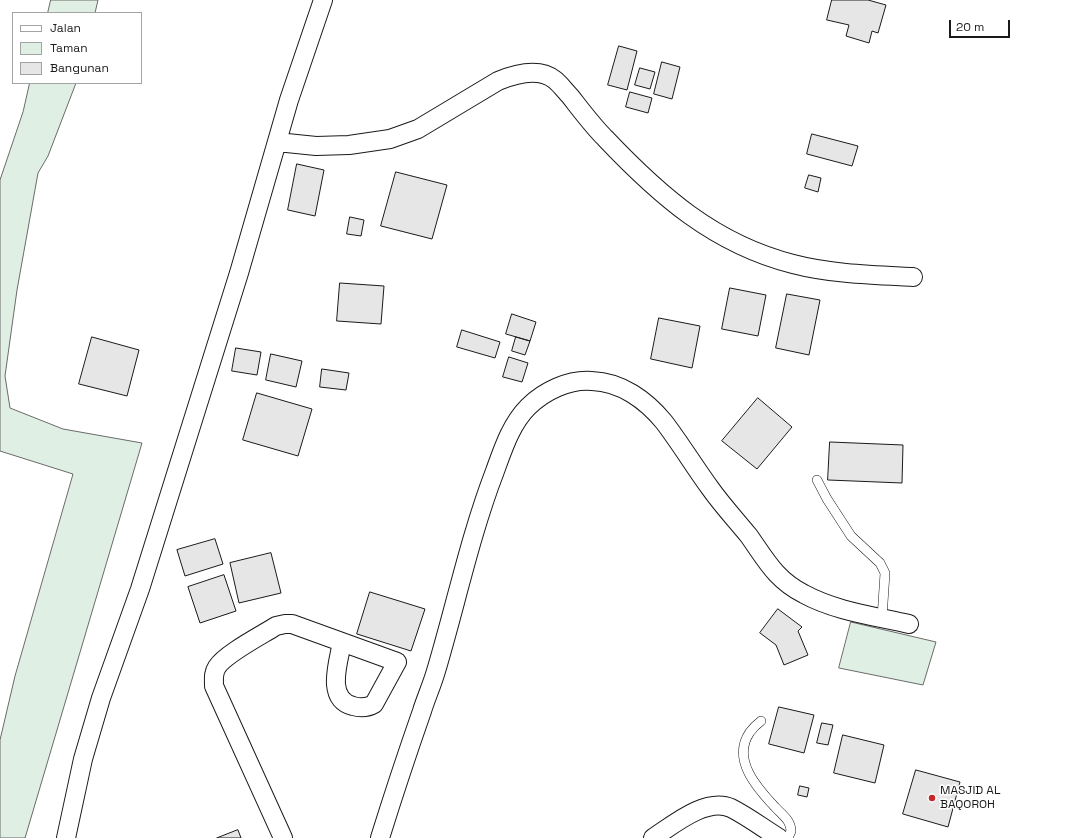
<!DOCTYPE html>
<style>
body{margin:0}
#map{position:relative;width:1091px;height:838px;overflow:hidden;background:#fff;font-family:"Space Grotesk",sans-serif}
canvas{display:block}
.legend{position:absolute;left:12px;top:12px;width:130px;height:72px;box-sizing:border-box;background:#fff;border:1px solid #a3a3a3;margin:0;padding:5px 7px;list-style:none;font-size:12px;color:#1a1a1a}
.legend li{display:flex;align-items:center;gap:8px;height:20px}
.legend b{width:20px;border:1px solid #a3a3a3}
.scale{position:absolute;left:949px;top:20px;width:61px;height:18px;box-sizing:border-box;border:2px solid #1a1a1a;border-top:0;padding-left:5px;font-size:12px;line-height:14px;white-space:nowrap;color:#1a1a1a;-webkit-text-stroke:3px #fff;paint-order:stroke}
</style>
<div id="map">
<canvas width="1091" height="838"></canvas>
<ul class="legend">
<li><b style="height:5px;background:#fff"></b>Jalan</li>
<li><b style="height:11px;background:#e0efe3"></b>Taman</li>
<li><b style="height:11px;background:#e6e6e6"></b>Bangunan</li>
</ul>
<div class="scale">20 m</div>
</div>
<script>
const context = document.querySelector('canvas').getContext('2d');
context.lineJoin = 'round';
function paint(path, color) {
  context.fillStyle = color;
  context.fill(path, 'evenodd');
}
function trace(path, color, width, dash) {
  context.strokeStyle = color;
  context.lineWidth = width;
  context.lineCap = dash ? 'butt' : 'round';
  context.setLineDash(dash || []);
  context.stroke(path);
}
function drawText(font, color, halo, rows, align = 'center') {
  context.font = font + ' "Space Grotesk",sans-serif';
  context.lineWidth = 3;
  context.setLineDash([]);
  context.textBaseline = 'middle';
  context.strokeStyle = halo;
  context.fillStyle = color;
  for (const [text, x, y, turn = 0] of rows) {
    context.save();
    context.translate(x, y);
    context.rotate((+turn || 0) * Math.PI / 180);
    context.textAlign = isNaN(turn) ? turn : align;
    if (halo) context.strokeText(text, 0, 0);
    context.fillText(text, 0, 0);
    context.restore();
  }
}
const green = new Path2D(`
 M51,0H98L95,13H48Z
 M30,83H76L48,156L38,173L17,290L5,376L10,408L63,429L142,443L25,838H0V740L15,676L73,474L0,451V180L23,112Z
 M851,622L936,642L923,685L839,668Z`);
const building = new Path2D(`
 M832,0H868L886,5L878,33L872,31L869,43L846,36L849,25L827,20Z
 M619,46L637,51L627,90L608,85Z
 M662,62L680,67L672,99L654,94Z
 M640,68L655,72L650,89L635,85Z
 M630,92L652,98L648,113L626,107Z
 M812,134L858,146L852,166L807,154Z
 M297,164L324,170L315,216L288,210Z
 M396,172L447,185L432,239L381,226Z
 M809,175L821,178L818,192L805,188Z
 M350,217L364,220L361,236L347,234Z
 M340,283L384,286L381,324L337,321Z
 M730,288L766,295L758,336L722,329Z
 M787,294L820,300L809,355L776,348Z
 M512,314L536,322L530,341L506,334Z
 M659,318L700,326L692,368L651,359Z
 M462,330L500,342L495,358L457,347Z
 M92,337L139,350L127,396L79,384Z
 M516,337L530,341L525,355L512,351Z
 M236,348L261,352L257,375L232,371Z
 M271,354L302,361L296,387L266,380Z
 M509,357L528,363L522,382L503,377Z
 M322,369L349,373L346,390L320,387Z
 M257,393L312,409L298,456L243,440Z
 M758,398L792,427L757,469L722,441Z
 M830,442L903,445L902,483L828,480Z
 M215,539L223,564L185,576L177,550Z
 M271,553L281,593L239,603L230,563Z
 M224,575L236,611L200,623L188,587Z
 M370,592L425,609L411,651L357,634Z
 M778,609L802,627L798,631L808,655L784,665L776,645L760,633Z
 M779,707L814,715L804,753L769,744Z
 M822,723L833,725L828,745L817,743Z
 M843,735L884,745L875,783L834,773Z
 M916,770L960,782L948,827L903,814Z
 M800,786L809,788L807,797L798,795Z
 M238,830L241,838H217Z`);
const lane = new Path2D(`
 M817,480L827,499L851,536L880,563L885,573L882,618
 M761,721C757,724 753,728 750,732C731,759 757,788 775,807C782,815 791,820 791,831L788,838`);
const street = new Path2D(`
 M277,142L316,146L349,145L390,139L418,129L498,81C515,74 539,67 555,80C561,85 565,91 570,96C581,110 592,125 605,138C659,195 714,244 793,264C831,274 873,275 913,277
 M66,838L83,759L101,698L140,589L239,273L289,100L323,0
 M283,838L214,686C214,679 213,673 217,667C225,654 262,635 276,626L285,624H292L397,662L374,704C367,708 360,708 353,706C325,699 339,661 342,642
 M380,838C393,796 407,754 422,711C426,698 432,685 436,671C456,604 470,536 495,471C503,449 511,424 528,407C544,391 569,379 592,381C621,382 646,400 664,422C680,443 694,466 710,488C722,505 736,520 749,536C766,560 776,580 804,594C835,611 874,616 909,624
 M653,838C673,825 706,797 731,808C747,816 763,828 779,838`);
const markers = [
 [932,798,4,"#c62828"]
];
const poiNames = [
 ["MASJID AL",940,791],
 ["BAQOROH",940,805]
];
paint(green, '#e0efe3');
trace(green, '#6a6a6a', 1);
paint(building, '#e6e6e6');
trace(building, '#1a1a1a', 1);
trace(lane, '#1a1a1a', 10);
trace(street, '#1a1a1a', 20);
trace(lane, '#fff', 9);
trace(street, '#fff', 18);
for (const [x, y, r, color] of markers) {
  const dot = new Path2D();
  dot.arc(x, y, r, 0, 2 * Math.PI);
  context.fillStyle = color;
  context.fill(dot);
  trace(dot, '#fff', 1.5);
}
drawText('12px', '#1a1a1a', '#fff', poiNames, 'left');
</script>
